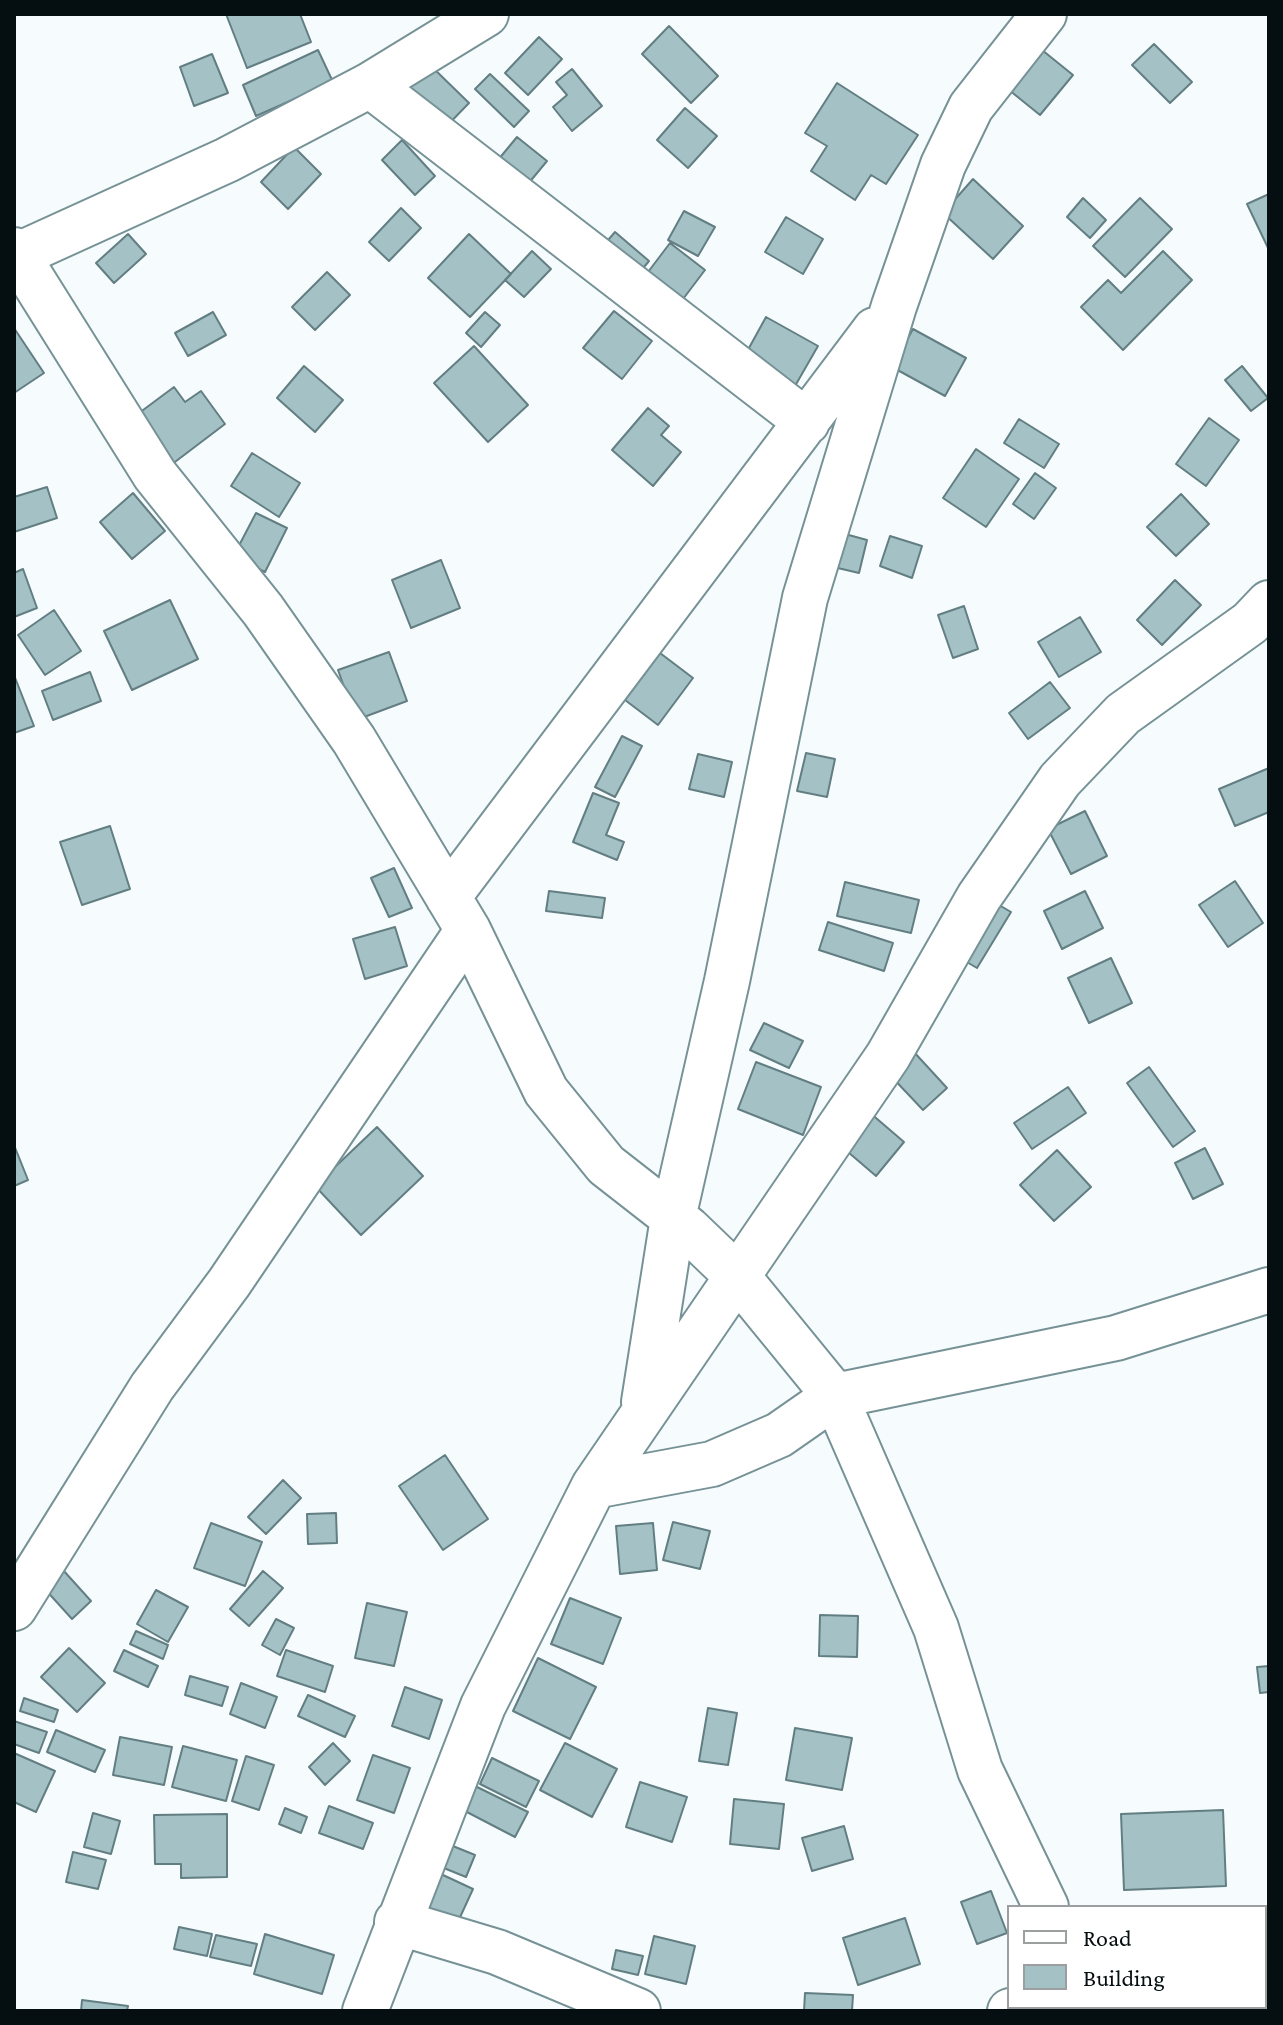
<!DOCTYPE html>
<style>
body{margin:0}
#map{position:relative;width:1283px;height:2025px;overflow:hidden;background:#f6fcfd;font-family:"Crimson Pro",serif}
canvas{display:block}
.frame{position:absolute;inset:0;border:16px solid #050e10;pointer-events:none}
.legend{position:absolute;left:1007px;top:1905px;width:260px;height:104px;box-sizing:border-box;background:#fff;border:2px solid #9b9f9f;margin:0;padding:10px 14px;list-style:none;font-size:24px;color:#050e10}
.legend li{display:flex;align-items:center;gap:16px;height:40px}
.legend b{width:40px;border:2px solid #9b9f9f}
</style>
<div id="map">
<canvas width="1283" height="2025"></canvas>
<div class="frame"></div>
<ul class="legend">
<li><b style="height:10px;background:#fff"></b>Road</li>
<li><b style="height:22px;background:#a4c2c6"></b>Building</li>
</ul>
</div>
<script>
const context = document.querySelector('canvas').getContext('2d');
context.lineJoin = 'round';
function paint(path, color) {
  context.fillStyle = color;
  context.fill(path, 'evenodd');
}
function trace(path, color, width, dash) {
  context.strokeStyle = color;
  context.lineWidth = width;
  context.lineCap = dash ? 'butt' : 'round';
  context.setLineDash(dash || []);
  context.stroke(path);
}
const building = new Path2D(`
 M226,14H300L311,42L247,68Z
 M669,26L718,76L691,103L642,54Z
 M539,37L562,59L528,95L505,73Z
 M1154,44L1192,82L1170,103L1132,65Z
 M318,50L333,82L256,116L243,85Z
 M1042,50L1073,75L1040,115L1009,90Z
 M212,54L228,93L194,106L180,67Z
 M429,64L469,103L440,133L400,93Z
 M572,69L602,106L572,131L553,107L567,95L556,82Z
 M490,74L529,111L514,127L475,89Z
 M837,83L918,135L886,184L871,175L855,200L811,171L827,146L805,133Z
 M685,108L717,136L688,168L657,140Z
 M517,137L547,161L523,190L493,166Z
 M402,140L435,176L415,195L382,160Z
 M294,147L321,174L288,209L261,182Z
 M973,179L1023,226L993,259L943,213Z
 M1269,194V250L1247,204Z
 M1083,198L1106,220L1090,238L1067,217Z
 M1140,198L1172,229L1125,277L1093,246Z
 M401,208L421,228L389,261L369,242Z
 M684,211L715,227L698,256L668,240Z
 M786,217L823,239L803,274L765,252Z
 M615,232L649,261L624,291L590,261Z
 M128,234L146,254L114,283L96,263Z
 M469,234L511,274L470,317L428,278Z
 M670,243L705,270L677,307L642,280Z
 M532,251L551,269L524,297L505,280Z
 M1163,251L1192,280L1123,350L1081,307L1108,280L1121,293Z
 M327,272L350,295L315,330L292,307Z
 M614,311L652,341L622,379L583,348Z
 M213,312L226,335L188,356L175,333Z
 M485,312L500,325L481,347L466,333Z
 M766,317L818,346L795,386L744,357Z
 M14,328L44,373L14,393Z
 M913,329L966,358L945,396L892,367Z
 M474,346L528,405L488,442L434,383Z
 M304,366L343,400L315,432L277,398Z
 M1242,366L1268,398L1251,411L1225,380Z
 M174,387L185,402L201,391L225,424L167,468L131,419Z
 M648,408L669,426L661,435L681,452L653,486L612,450Z
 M1209,418L1239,440L1206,486L1176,464Z
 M1019,419L1059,444L1044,468L1004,443Z
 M976,449L1019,479L986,527L943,498Z
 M252,453L300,483L279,517L231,486Z
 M1035,473L1056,488L1034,519L1013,504Z
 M47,487L57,518L14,532V497Z
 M133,493L165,531L132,559L100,522Z
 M1181,494L1209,524L1176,556L1147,527Z
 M256,513L287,528L265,572L233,557Z
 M834,531L867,540L859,573L825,565Z
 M890,536L922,546L912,578L880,566Z
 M441,560L460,608L411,628L392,580Z
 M23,569L37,608L14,617V573Z
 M1175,580L1201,605L1162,645L1137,620Z
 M170,600L198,659L132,690L104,631Z
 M964,606L978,649L953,658L938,615Z
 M54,610L81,651L45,675L18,635Z
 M1080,617L1101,652L1059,677L1038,642Z
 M389,652L407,701L356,720L338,670Z
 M660,653L693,678L658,725L625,700Z
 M90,672L101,701L53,720L42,691Z
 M14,675L34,726L14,733Z
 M1050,682L1070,708L1028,739L1009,713Z
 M622,736L642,746L615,797L595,787Z
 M806,753L835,759L827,797L797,791Z
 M698,754L732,762L724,797L689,789Z
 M1269,768V812L1235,826L1219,789Z
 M593,793L619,803L606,835L624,842L617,860L573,842Z
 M1085,811L1107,856L1071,874L1048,829Z
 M110,826L130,889L82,905L60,842Z
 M394,868L412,908L389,917L371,878Z
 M1235,881L1263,923L1228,947L1199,905Z
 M845,882L919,900L911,933L837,916Z
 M549,891L605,898L602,918L546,911Z
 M1085,891L1103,928L1062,949L1044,911Z
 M987,898L1011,912L977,968L953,954Z
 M828,922L893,943L884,971L819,950Z
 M395,927L407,966L365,979L353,939Z
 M1111,958L1132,1003L1089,1023L1068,978Z
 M764,1023L803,1041L789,1068L750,1050Z
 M913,1051L947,1088L923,1110L889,1074Z
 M756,1062L821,1087L803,1135L738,1109Z
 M1149,1067L1195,1131L1173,1147L1127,1083Z
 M1068,1087L1086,1113L1032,1149L1014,1123Z
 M869,1112L904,1142L876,1176L841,1146Z
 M377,1127L423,1176L361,1235L315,1186Z
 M14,1145L28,1180L14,1186Z
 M1205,1148L1223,1184L1193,1199L1175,1163Z
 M1057,1150L1091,1187L1054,1221L1020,1185Z
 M445,1455L488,1519L443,1550L399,1486Z
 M283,1480L301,1498L266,1534L248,1517Z
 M336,1513L337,1543L308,1544L307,1514Z
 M673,1522L710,1531L700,1569L663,1560Z
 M211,1523L262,1542L245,1586L194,1568Z
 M653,1523L657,1570L620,1574L616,1526Z
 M63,1570L91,1601L72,1619L44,1588Z
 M263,1571L283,1588L249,1626L230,1609Z
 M156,1590L188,1607L168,1642L137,1624Z
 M570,1598L621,1618L603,1664L551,1644Z
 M367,1603L407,1612L394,1666L355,1658Z
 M820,1615L858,1616L857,1657L819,1656Z
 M276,1619L294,1628L280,1655L262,1645Z
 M136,1631L168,1645L163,1659L130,1644Z
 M69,1648L105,1683L77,1712L41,1677Z
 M124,1650L158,1666L148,1687L114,1671Z
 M286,1650L333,1666L325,1692L277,1676Z
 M538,1658L596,1687L570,1739L513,1711Z
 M1269,1666V1692L1260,1693L1257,1667Z
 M190,1676L228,1687L222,1706L185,1695Z
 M241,1683L277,1697L265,1728L230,1714Z
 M405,1687L442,1700L429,1739L392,1726Z
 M308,1695L355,1716L345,1737L298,1716Z
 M24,1698L58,1710L54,1722L20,1711Z
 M708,1708L737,1713L728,1765L699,1761Z
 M14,1721L47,1732L39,1753L14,1744Z
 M795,1728L852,1738L842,1790L786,1780Z
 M56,1730L105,1750L95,1772L47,1752Z
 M120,1737L172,1747L164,1785L113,1775Z
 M333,1743L350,1761L325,1785L309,1767Z
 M565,1743L617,1769L592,1817L540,1790Z
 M183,1746L237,1760L226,1801L172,1787Z
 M14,1753L55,1771L36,1812L14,1802Z
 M373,1755L410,1768L394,1813L357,1800Z
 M246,1756L274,1765L259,1810L232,1801Z
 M492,1758L539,1781L526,1807L480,1784Z
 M640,1782L687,1797L672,1842L626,1827Z
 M475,1786L528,1812L515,1837L463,1810Z
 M734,1799L784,1804L779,1849L730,1844Z
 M329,1806L373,1823L363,1849L319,1833Z
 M285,1808L307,1817L301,1833L279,1824Z
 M1223,1810L1226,1886L1124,1890L1121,1814Z
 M93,1813L120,1821L111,1854L84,1847Z
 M227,1814V1877L181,1878V1864H155L154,1815Z
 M844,1826L853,1859L812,1871L802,1838Z
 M438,1840L475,1855L466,1877L429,1862Z
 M73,1852L106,1860L98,1889L66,1882Z
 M428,1868L473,1889L456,1926L410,1905Z
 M991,1891L1007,1933L977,1944L961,1902Z
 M905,1918L920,1964L858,1985L843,1938Z
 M179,1927L212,1934L207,1956L174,1949Z
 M265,1934L334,1955L322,1994L254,1974Z
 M216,1935L257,1944L251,1966L210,1957Z
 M654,1936L695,1946L686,1984L645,1974Z
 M616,1950L643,1956L638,1975L612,1969Z
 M805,1993L853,1995L852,2011H804Z
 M82,2000L128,2006L127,2011H81Z`);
const street = new Path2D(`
 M370,85L807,422
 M14,250L155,475L263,610L354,740L468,930L546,1091L606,1165L688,1229L737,1276L835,1396L936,1628L980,1770L1046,1907
 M18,255L227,160L370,85L486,14
 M448,897L875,330
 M644,1402L673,1218L727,981L805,598L894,306L943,165L971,107L1044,14
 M594,1486L712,1464L779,1435L835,1396L1116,1338L1269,1290
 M14,1608L152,1387L229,1283L468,930
 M397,1922L497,1952L638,2011
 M1090,2007L1092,2011
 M365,2011L483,1706L594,1486L888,1056L979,897L1060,780L1123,714L1250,623L1269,603
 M1010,2011L1029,2007`);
paint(building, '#a4c2c6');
trace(building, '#627e82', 2);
trace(street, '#769296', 48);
trace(street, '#fff', 44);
</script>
